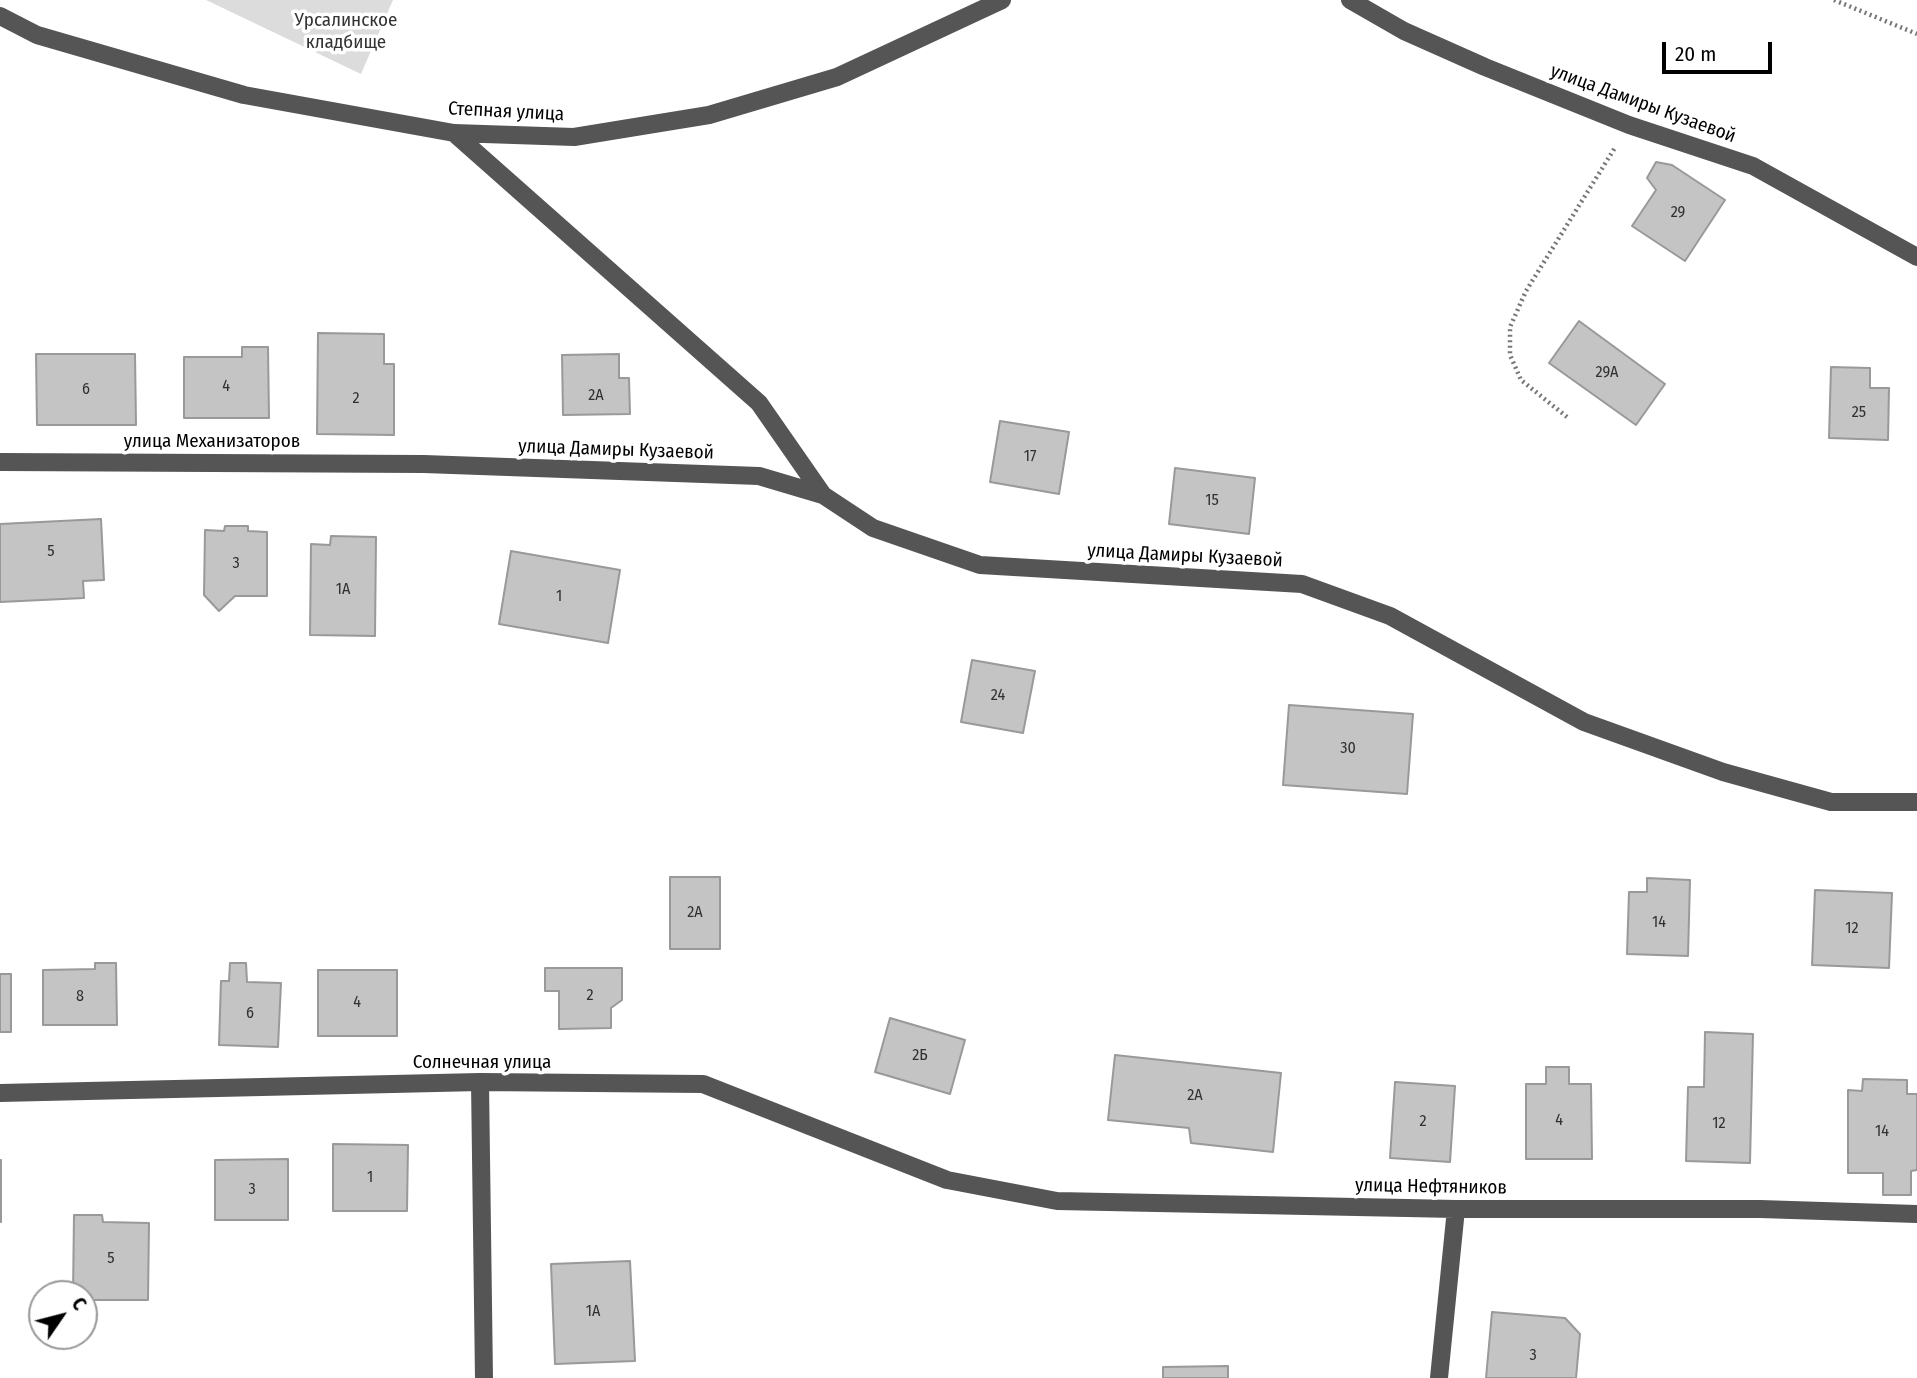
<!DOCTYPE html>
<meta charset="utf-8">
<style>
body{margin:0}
#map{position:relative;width:1917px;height:1378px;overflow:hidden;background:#fff;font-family:"Fira Sans Condensed",sans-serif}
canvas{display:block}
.north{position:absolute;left:28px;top:1280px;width:70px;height:70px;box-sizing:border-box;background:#fff;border:2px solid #999;border-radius:50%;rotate:55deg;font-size:19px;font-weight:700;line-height:28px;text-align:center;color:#000}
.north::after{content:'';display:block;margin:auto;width:24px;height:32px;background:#000;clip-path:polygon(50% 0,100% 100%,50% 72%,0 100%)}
.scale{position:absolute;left:1662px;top:42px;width:110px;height:32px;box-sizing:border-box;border:4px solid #000;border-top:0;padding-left:9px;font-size:21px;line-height:24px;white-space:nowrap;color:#000;-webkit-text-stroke:5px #fff;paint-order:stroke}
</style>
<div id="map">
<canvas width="1917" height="1378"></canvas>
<div class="north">С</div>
<div class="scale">20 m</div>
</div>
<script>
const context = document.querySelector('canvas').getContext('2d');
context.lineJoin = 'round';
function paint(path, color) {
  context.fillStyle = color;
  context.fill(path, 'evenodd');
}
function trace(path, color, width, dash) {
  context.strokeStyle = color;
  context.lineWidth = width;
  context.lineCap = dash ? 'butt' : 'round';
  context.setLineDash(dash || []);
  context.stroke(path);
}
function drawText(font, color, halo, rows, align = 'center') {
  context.font = font + ' "Fira Sans Condensed",sans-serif';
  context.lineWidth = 7;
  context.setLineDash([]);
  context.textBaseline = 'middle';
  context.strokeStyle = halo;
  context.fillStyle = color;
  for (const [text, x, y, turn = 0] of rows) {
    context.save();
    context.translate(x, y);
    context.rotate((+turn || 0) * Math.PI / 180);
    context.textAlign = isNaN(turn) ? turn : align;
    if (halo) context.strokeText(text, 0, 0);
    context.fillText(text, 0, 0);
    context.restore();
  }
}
const green = new Path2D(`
 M206,0H393L361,74Z`);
const building = new Path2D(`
 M1656,162L1672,165L1725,200L1685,261L1632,226L1656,190L1647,178Z
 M1579,321L1665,384L1636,425L1549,363Z
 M318,333L384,334V364H394V435L317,434Z
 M242,347H268L269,418H184V357H242Z
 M36,354H135L136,425H37Z
 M619,354V378H629L630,414L563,415L562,355Z
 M1831,367L1870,368V388H1889L1888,440L1829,438Z
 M1000,421L1069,432L1059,494L990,482Z
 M1175,468L1255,478L1249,534L1169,524Z
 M101,519L104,580L83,581L84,598L0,602V524Z
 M225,526H248V531L267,532V596H235L219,611L204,595L205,530L224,531Z
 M331,536L376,537L375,636L310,635L311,544L330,545Z
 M511,551L620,570L608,643L499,624Z
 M972,660L1035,671L1023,733L961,722Z
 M1289,705L1413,714L1407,794L1283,785Z
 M670,877H720V949H670Z
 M1647,878L1690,880L1688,956L1627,954L1629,892H1647Z
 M1815,890L1892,893L1889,968L1812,965Z
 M95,963H116L117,1025H43V970L95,969Z
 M230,963H246L247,982L281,983L278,1047L219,1045L221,981H229Z
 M545,968H622V1000L611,1008V1028L559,1029V991H545Z
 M318,970H397V1036H318Z
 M0,974H11V1032H0Z
 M890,1018L965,1040L950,1094L875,1072Z
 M1705,1032L1753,1034L1750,1163L1686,1161L1688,1087H1704Z
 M1115,1055L1281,1073L1273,1152L1191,1143L1189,1128L1108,1120Z
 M1546,1067H1569V1084H1591L1592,1159H1526V1084H1546Z
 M1863,1079L1907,1080V1094H1917V1170L1911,1171V1195H1883V1173H1848V1090L1862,1091Z
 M1395,1082L1455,1086L1450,1162L1390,1158Z
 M333,1144L408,1145L407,1211H333Z
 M288,1159V1220H215V1160Z
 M0,1160H1V1222H0Z
 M74,1215H102L103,1222L149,1223L148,1300H84V1294H73Z
 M630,1261L635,1361L555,1364L551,1264Z
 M1492,1312L1565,1318L1580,1334L1576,1378H1486Z
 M1228,1366V1378H1163V1367Z`);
const path = new Path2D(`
 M1834,0L1917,34
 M1567,417L1521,380L1510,355V327L1526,291L1616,146`);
const minor = new Path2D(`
 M1350,0L1404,31L1485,67L1629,125L1753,166L1917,257
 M0,16L37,35L244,95L454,133L574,137L709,115L837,77L1002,0
 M454,133L759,403L823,495
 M0,462L424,464L759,476L823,495L873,528L980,565L1302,584L1390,616L1584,722L1723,772L1831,802H1917
 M480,1082L484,1378
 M0,1093L480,1082L703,1084L947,1180L1057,1201L1456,1209H1760L1917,1214
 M1439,1378L1456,1209`);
const numberNames = [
 ["29",1678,213],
 ["29А",1607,373],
 ["4",226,387],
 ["6",86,390],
 ["2А",596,396],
 ["2",356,399],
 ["25",1859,413],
 ["17",1030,457],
 ["15",1212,501],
 ["5",51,552],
 ["3",236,564],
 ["1А",343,590],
 ["1",559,597],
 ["24",998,696],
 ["30",1348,749],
 ["2А",695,913],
 ["14",1659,923],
 ["12",1852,929],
 ["2",590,996],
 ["8",80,997],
 ["4",357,1003],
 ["6",250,1014],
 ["2Б",920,1056],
 ["2А",1195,1096],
 ["4",1559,1121],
 ["2",1423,1122],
 ["12",1719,1124],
 ["14",1882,1132],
 ["1",370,1178],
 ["3",252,1190],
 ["5",111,1259],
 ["1А",593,1312],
 ["3",1533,1356]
];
const parkNames = [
 ["Урсалинское",346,21],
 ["кладбище",346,43]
];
const streetNames = [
 ["улица Дамиры Кузаевой",1643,104,20],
 ["Степная улица",506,112,3],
 ["улица Механизаторов",212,442],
 ["улица Дамиры Кузаевой",616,450,2],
 ["улица Дамиры Кузаевой",1185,556,3],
 ["Солнечная улица",482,1063],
 ["улица Нефтяников",1431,1187,1]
];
paint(green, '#dcdcdc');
paint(building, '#c4c4c4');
trace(building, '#999', 2);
trace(path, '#777', 4.5, [2, 3.5]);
trace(minor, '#555', 18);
drawText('16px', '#313131', null, numberNames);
drawText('19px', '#333', '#fff', parkNames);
drawText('19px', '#000', '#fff', streetNames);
</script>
